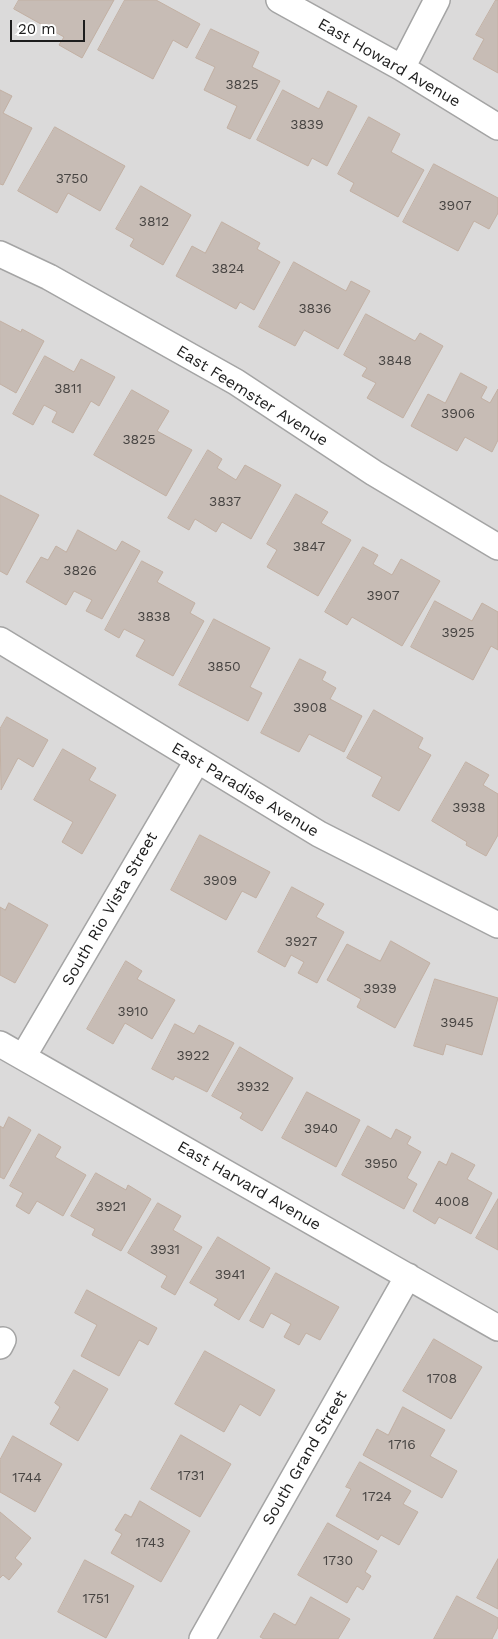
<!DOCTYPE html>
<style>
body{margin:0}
#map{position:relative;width:498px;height:1639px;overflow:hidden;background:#efeae2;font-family:"Work Sans",sans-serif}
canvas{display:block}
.scale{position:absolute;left:10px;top:20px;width:75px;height:22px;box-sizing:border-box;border:2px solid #1d1d1d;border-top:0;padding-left:6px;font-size:15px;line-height:18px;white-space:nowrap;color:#1d1d1d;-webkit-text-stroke:4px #fff;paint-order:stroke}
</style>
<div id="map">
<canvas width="498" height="1639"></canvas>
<div class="scale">20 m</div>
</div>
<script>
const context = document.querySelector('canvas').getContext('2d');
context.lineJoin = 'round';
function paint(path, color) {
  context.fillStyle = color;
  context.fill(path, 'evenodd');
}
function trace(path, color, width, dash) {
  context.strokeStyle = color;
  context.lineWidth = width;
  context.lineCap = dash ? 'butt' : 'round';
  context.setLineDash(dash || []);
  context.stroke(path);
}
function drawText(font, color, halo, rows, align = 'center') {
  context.font = font + ' "Work Sans",sans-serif';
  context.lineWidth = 4;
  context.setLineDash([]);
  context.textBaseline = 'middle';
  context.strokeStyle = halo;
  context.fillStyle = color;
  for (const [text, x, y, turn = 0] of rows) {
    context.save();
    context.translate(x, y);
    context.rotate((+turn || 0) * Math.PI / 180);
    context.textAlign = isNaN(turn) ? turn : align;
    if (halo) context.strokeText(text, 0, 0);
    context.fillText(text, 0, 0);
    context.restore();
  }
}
const residential = new Path2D(`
 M0,0H498V1639H0Z`);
const building = new Path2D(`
 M19,0H114L82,58L59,45L64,37L14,9Z
 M125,0H156L200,24L187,48L173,40L153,79L98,50Z
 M496,0H498V73L473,59L484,39L476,35Z
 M211,29L259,52L252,67L280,81L250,139L227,128L237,106L204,90L215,67L196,58Z
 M0,90L12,96L3,113L32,128L3,185L0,184Z
 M283,90L319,109L328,91L357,106L327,166L312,158L308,166L257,140Z
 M369,117L400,134L391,152L424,170L398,217L350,191L354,183L338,174Z
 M55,127L125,166L100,211L68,193L57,213L18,191Z
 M434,164L498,198V213L489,229L474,221L458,251L403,222Z
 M141,186L191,215L163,265L130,246L134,239L116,229Z
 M222,222L260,243L257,249L280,262L254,310L240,302L236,309L176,276L192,246L205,253Z
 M294,262L346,291L351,281L370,291L338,349L304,330L295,346L259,327Z
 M366,314L415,341L420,333L443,346L403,418L367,398L376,383L362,376L367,368L344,355Z
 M0,321L21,332L22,329L44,341L16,393L0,384Z
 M45,356L74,372L81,359L115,377L99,406L91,401L73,433L52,422L57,412L44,405L33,425L13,414Z
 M461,373L487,387L481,398L490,403L498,389V440L492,452L465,437L457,451L411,426L428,394L445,403Z
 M132,390L169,411L157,431L192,450L166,496L94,455Z
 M208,450L222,459L217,468L236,480L245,465L281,485L251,539L222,522L216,532L195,519L189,530L168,518Z
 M296,494L328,512L321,523L351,540L318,596L267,567L277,550L267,544Z
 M0,495L39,515L7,575L0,571Z
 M78,530L116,551L122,541L140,551L102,619L86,611L92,600L74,591L66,605L26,582L41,557L48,560L56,546L66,552Z
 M363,547L378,555L373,564L392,575L401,559L440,581L402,646L352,617L347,625L325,612Z
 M142,561L163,572L157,582L195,603L190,613L204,621L173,676L136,656L145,640L124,629L119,638L105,630Z
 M435,601L472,621L482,603L498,612V650L491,646L473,680L411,647Z
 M214,619L270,648L250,687L262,693L248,721L179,685Z
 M300,659L326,672L322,680L336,688L330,699L362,716L344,752L309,734L299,752L261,733Z
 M374,710L423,738L418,748L431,755L399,811L372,796L382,777L347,758Z
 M7,717L48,740L33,767L18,758L1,790L0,729Z
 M63,749L96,768L89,780L116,795L82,854L62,842L73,822L34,800Z
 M466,762L489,775L483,785L498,794V835L486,856L466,845L467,842L432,821Z
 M200,835L270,872L256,898L242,891L226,920L171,890Z
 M292,887L324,904L316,917L344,932L317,983L298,973L304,962L291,955L285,967L258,952Z
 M9,903L48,925L15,983L0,975V907L5,910Z
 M391,941L430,963L395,1028L357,1007L361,999L327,980L347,944L380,961Z
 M126,961L142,971L137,979L175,1000L152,1039L125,1023L113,1044L87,1029Z
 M435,979L498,998L482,1055L446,1044L443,1055L414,1046Z
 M175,1024L194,1034L199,1025L234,1043L207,1092L175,1076L173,1080L152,1069Z
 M240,1047L293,1078L262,1131L240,1118L243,1113L212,1096Z
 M307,1092L360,1120L336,1167L282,1138Z
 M9,1117L31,1130L4,1179L0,1177V1126L3,1128Z
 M368,1126L391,1139L396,1129L411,1137L407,1144L421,1152L407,1178L417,1184L404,1209L342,1175Z
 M39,1134L61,1147L55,1157L86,1175L63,1216L37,1201L29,1214L16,1206L23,1193L10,1186Z
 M452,1153L475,1165L467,1179L492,1193L471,1234L439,1217L435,1224L413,1211L439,1161L446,1165Z
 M96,1173L126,1190L128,1185L151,1199L121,1251L92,1235L95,1229L71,1216Z
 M498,1199V1250L476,1238Z
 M158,1203L181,1216L173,1230L202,1247L175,1295L161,1287L167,1276L128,1253Z
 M218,1237L270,1268L239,1320L214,1305L218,1299L190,1283Z
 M276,1273L339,1307L320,1340L306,1333L299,1345L284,1337L291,1324L271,1313L263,1328L250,1321Z
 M87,1290L157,1328L148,1345L139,1340L119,1376L81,1356L97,1325L75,1313Z
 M434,1339L482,1367L451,1419L403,1391Z
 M205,1351L275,1390L260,1416L240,1404L224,1432L175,1404Z
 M74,1370L108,1389L78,1441L50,1424L60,1407L55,1403Z
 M403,1407L445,1430L430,1456L457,1471L442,1498L363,1455L377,1429L388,1435Z
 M181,1435L231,1464L200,1517L151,1489Z
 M13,1436L62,1464L35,1512L0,1492V1460Z
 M360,1462L411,1491L403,1504L418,1512L399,1545L381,1535L378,1540L336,1516L351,1489L346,1487Z
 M140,1501L190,1531L161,1582L111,1553L122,1534L115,1530L125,1514L131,1517Z
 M0,1512L31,1538L15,1558L22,1564L9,1580L3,1575L0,1578Z
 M328,1523L377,1551L365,1572L371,1576L363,1590L357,1586L347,1603L298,1575Z
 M498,1559V1609L477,1598Z
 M85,1560L134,1586L106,1638L58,1612Z
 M457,1596L498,1618V1627L492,1639H434Z
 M311,1597L350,1619L338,1639H264L260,1637L274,1613L295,1625Z`);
const street = new Path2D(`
 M279,0L402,68L498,127
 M402,68L437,0
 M0,254L49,277L236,382L374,473L498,547
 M0,640L319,834L498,925
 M0,1044L498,1328
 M23,1057L197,761
 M0,1346L3,1340
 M202,1639L408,1276`);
const numberNames = [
 ["3825",242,85],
 ["3839",307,125],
 ["3750",72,179],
 ["3907",455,206],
 ["3812",154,222],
 ["3824",228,269],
 ["3836",315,309],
 ["3848",395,361],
 ["3811",68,389],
 ["3906",458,414],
 ["3825",139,440],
 ["3837",225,502],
 ["3847",309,547],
 ["3826",80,571],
 ["3907",383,596],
 ["3838",154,617],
 ["3925",458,633],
 ["3850",224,667],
 ["3908",310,708],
 ["3938",469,808],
 ["3909",220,881],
 ["3927",301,942],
 ["3939",380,989],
 ["3910",133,1012],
 ["3945",457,1023],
 ["3922",193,1056],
 ["3932",253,1087],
 ["3940",321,1129],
 ["3950",381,1164],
 ["4008",452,1202],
 ["3921",111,1207],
 ["3931",165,1250],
 ["3941",230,1275],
 ["1708",442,1379],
 ["1716",402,1445],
 ["1731",191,1476],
 ["1744",27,1478],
 ["1724",377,1497],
 ["1743",150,1543],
 ["1730",338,1561],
 ["1751",96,1599]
];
const streetNames = [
 ["East Howard Avenue",389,63,30],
 ["East Feemster Avenue",252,396,32],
 ["East Paradise Avenue",245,790,31],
 ["South Rio Vista Street",110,909,-60],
 ["East Harvard Avenue",249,1186,30],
 ["South Grand Street",305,1458,-60]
];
paint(residential, '#dbdada');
paint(building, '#c7bcb5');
trace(building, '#c2b0a3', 1);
trace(street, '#a4a4a4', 28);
trace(street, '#fff', 25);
drawText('14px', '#484543', null, numberNames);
drawText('16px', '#1d1d1d', '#fff', streetNames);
</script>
